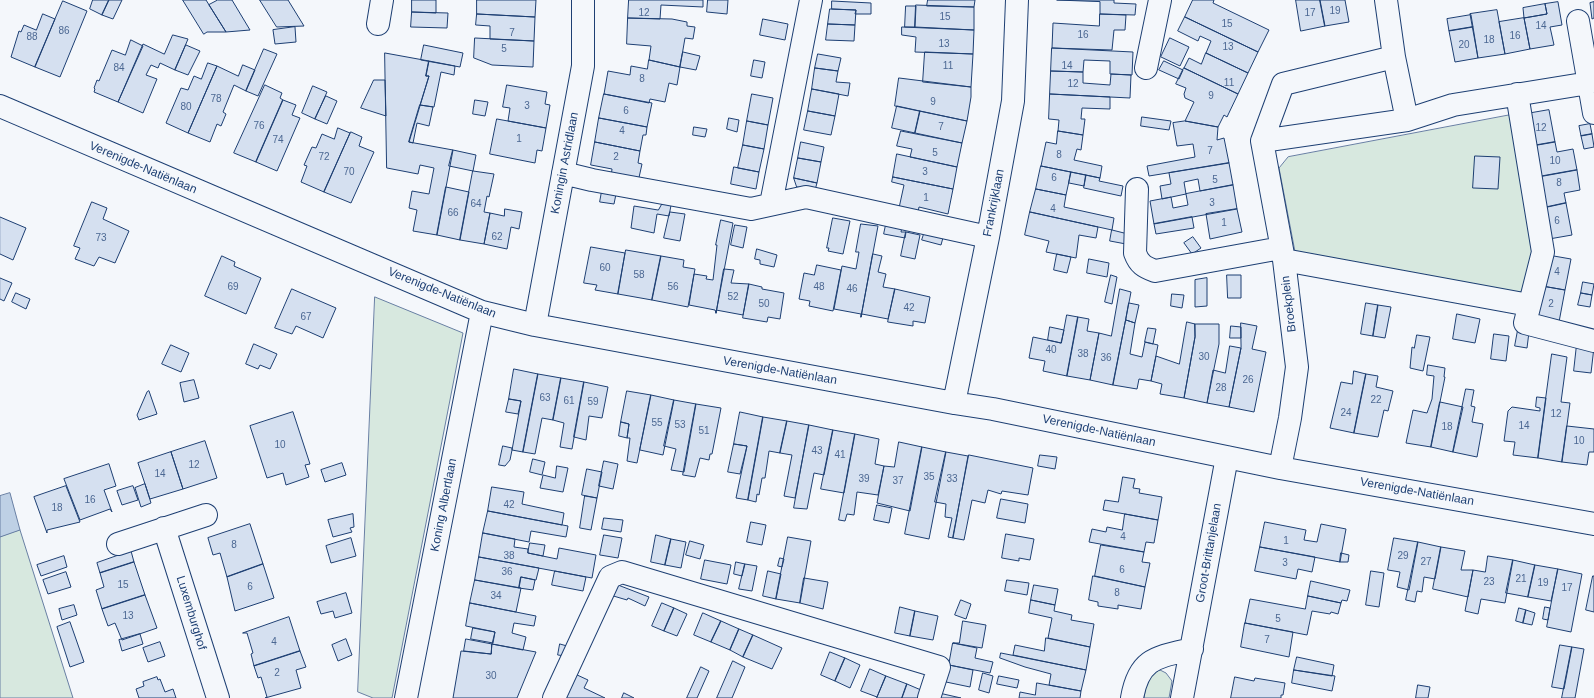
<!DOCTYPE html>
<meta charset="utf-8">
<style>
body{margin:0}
canvas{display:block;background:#f4f7fb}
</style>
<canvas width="1594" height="698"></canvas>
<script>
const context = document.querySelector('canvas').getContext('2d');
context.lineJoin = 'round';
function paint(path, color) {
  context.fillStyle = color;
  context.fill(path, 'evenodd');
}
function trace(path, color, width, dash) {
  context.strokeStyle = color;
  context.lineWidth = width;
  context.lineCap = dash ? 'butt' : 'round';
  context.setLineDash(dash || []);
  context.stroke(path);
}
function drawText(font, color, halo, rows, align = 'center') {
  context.font = font + ' Arial,sans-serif';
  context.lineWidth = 3;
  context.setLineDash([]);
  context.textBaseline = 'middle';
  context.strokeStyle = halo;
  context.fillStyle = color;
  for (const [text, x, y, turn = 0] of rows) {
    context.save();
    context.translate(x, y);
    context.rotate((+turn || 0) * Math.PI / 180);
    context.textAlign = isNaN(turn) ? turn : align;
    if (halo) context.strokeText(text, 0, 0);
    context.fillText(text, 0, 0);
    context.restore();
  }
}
const green = new Path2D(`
 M1516,114L1537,251L1525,299L1296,257L1279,168L1288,157Z
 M375,297L463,333L392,698H373L358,692Z
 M20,530L73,698H0V537Z
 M1160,670L1166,673L1172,681L1169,698H1144C1146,685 1146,674 1160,670Z`);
const water = new Path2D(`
 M10,493L20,530L0,537V496Z`);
const building = new Path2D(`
 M93,0H109L102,15L90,9Z
 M109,0H122L113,19L102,15Z
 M183,0H206L226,32H207L204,34Z
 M218,0H232L250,30L226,32L209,5Z
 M260,0H288L304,26L277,27Z
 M412,0H436V13L412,12Z
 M477,0H536L535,17L477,14Z
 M629,0H703V7L661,5L660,19L628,18Z
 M708,0H728L727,14L707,12Z
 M928,0H975L974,7L927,6Z
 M1057,0H1114V3L1136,4L1135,15L1100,14V2Z
 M1193,0H1214L1213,3L1269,30L1258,52L1185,17Z
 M1296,0H1320L1325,26L1301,31Z
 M1320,0H1345L1349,22L1325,26Z
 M63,1L87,11L60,77L35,67Z
 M832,1L871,3V14H855L856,10L832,9Z
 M1558,2L1562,25L1550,27L1554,45L1530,49L1524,18L1547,14L1545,4Z
 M1594,2V18L1592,19L1590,3Z
 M1545,4L1547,14L1524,18L1523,8Z
 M916,5L974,7V30L915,27Z
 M906,6H916L915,27H905Z
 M830,9L856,10L855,25L828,24Z
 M1497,10L1505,54L1478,58L1470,14Z
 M412,12L448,13L447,28L411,27Z
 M43,14L55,19L35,67L11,57L19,31L21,32L24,25L36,30Z
 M477,14L535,17L534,41L490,39V26L476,25Z
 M1100,14L1126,15L1125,30H1114L1112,50L1052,48L1053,23L1099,26Z
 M1471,15L1473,27L1449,31L1447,19Z
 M1185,17L1258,52L1248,73L1206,53L1211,41L1200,36L1198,41L1178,31Z
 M628,18L672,19L687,22V26L695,27L693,39L685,38L680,67L649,60L651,46L627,44Z
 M1524,18L1530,49L1505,54L1499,22Z
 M763,19L788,24L785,40L760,35Z
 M828,24L855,25L854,41L826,40Z
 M295,27L296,42L275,44L273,30Z
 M902,27L974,30L973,54L915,52L916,37L902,35Z
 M1473,27L1478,58L1455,62L1449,31Z
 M173,35L188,39L175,70L160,63L158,68L151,65L146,75L157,79L143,113L118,102L143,44L164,54Z
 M475,38L534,41L533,67L492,65L474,58Z
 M1170,38L1189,47L1180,66L1161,57Z
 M131,40L143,46L118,102L94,92L95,89L94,88L97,80L99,81L112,50L125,55Z
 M186,45L200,51L188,75L175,70Z
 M424,45L463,53L460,67L421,60Z
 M1052,48L1133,52L1132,75L1110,74V61L1084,60L1083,72L1051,71Z
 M264,49L277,54L258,96L246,91Z
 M683,52L700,56L696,70L680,67Z
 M925,52L973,54L971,87L923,82Z
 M385,53L429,61L426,76H429L409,142L453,150L437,235L413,231L417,210L409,208L412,191L429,194L434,168L420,165L418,174L387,168Z
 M1206,53L1248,73L1238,94L1184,68L1189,58L1201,64Z
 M818,54L841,58L838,71L815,68Z
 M649,60L680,67L677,85L669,83L665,102L650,99L649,103L604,94L608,71L630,75L631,66L647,69Z
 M754,60L765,62L762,78L751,76Z
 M429,61L455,66L454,75L441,72L434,107L420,105L429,76H426Z
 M1164,61L1183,70L1179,79L1159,70Z
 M208,63L217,66L188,133L166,123L181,88L188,90L194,76L201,79Z
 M243,65L255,70L246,91L234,85L223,112L226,114L221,126L217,124L210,142L188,133L217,66L238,76Z
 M815,68L838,71L836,82L850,83L848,96L812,89Z
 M1184,68L1238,94L1227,117L1224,115L1218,127L1185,121L1194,102L1185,98L1184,94L1186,88L1176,84Z
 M1051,71L1083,72V83L1110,85L1111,74L1131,75L1130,98L1050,94Z
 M899,78L971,87V97L967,121L895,106Z
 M374,80H385L386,116L361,108Z
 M265,85L282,93L280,98L283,100L256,162L234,153Z
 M507,85L547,92L545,104L550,105L546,128L508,121L510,108L503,107Z
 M313,86L327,92L315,119L302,113Z
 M812,89L839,94L835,116L808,111Z
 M604,94L652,103L647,127L599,118Z
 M752,94L773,98L768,125L747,121Z
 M1050,94L1110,97V109L1082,108L1081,119H1085L1083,135L1058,131L1059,120L1049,119Z
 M326,96L337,101L327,124L315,119Z
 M283,100L296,105L292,115L300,118L277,171L256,162Z
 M475,100L488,102L485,116L473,114Z
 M420,105L433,107L429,126L417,123L413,143L409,142Z
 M897,106L920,111L915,133L892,128Z
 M1549,110L1555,142L1532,146L1526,114Z
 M808,111L835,116L831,135L804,130Z
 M920,111L967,121L962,143L915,133Z
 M1142,117L1171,121L1169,130L1141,126Z
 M599,118L647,127L646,135H643L640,151L595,142Z
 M729,118L739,120L737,132L727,129Z
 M497,119L546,128L542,151L537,150L535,163L490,154Z
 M747,121L768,125L764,149L743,145Z
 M1185,121L1218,127L1217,140L1224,138L1229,163L1149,176L1147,166L1195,157L1193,144L1177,146L1173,123Z
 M1590,124L1592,134L1581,136L1579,126Z
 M694,127L707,129L705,137L693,135Z
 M338,128L350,133L324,192L301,182L307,166L304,165L312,147L316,148L322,134L334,139Z
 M901,131L962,143L957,167L910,157L912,149L897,146Z
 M1058,131L1083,135L1081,150L1077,149L1074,160L1102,166L1100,178L1041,166L1046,142L1056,144Z
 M351,132L362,137L359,146L374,152L351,203L324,192Z
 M1592,134L1594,147L1584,149L1581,136Z
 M595,142L640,151L638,163L642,164L638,182L611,177L612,169L591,165Z
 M801,142L824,147L821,162L798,158Z
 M1555,142L1557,152L1573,149L1577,170L1538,177L1532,146Z
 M743,145L764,149L759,172L738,168Z
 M453,150L476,155L473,171L449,166Z
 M897,154L957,167L953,189L893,177Z
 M1475,156L1500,157L1498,189L1473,188Z
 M798,158L821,162L817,183L794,178Z
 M1229,163L1233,185L1200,191L1198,179L1184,182L1186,194L1162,199L1160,186L1171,184L1169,173Z
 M1041,166L1071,172L1066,195L1036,189Z
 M734,167L759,172L756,189L731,184Z
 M1577,170L1580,190L1564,193L1566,203L1543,208L1538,177Z
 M473,171L494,174L489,197L487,196L484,212L490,213L484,244L460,240Z
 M1071,172L1086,175L1084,186L1069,183Z
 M1086,175L1100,178L1099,181L1123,186L1121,196L1084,188Z
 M893,177L953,189L948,214L919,207L918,212L899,208L904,185L892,182Z
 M794,178L817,183L815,190L797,187Z
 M1233,185L1237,209L1154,224L1150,201L1171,197L1173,208L1188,205L1186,194Z
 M446,187L469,192L460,240L437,235Z
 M1036,189L1066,195L1064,207L1114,218L1112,230L1030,212Z
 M602,191L616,194L614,204L600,202Z
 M665,199L672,200L669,216L657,214L654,233L631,228L634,206L658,210Z
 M92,202L107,208L103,219L129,231L115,263L99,257L94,266L75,259L80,248L74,246Z
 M1566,203L1572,235L1549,239L1543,208Z
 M505,209L522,212L519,229L511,227L507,249L484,244L490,213L504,216Z
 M1237,209L1242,232L1210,239L1206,214Z
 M670,212L685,214L680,241L664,238Z
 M1030,212L1098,227L1096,238L1079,235L1076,258L1046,252L1049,241L1025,235Z
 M0,217L26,228L13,260L0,254Z
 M1192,217L1194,228L1156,234L1154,224Z
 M833,218L850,221L843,254L828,251L829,248H827Z
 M721,220L733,223L716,313L715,310L689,305L694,274L707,276L706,279L713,280L717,245H716Z
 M887,220L903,223L901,232H906L905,238L884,234Z
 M861,224L878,226L861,317V314L834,309L842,266L856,269L859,252H856Z
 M735,225L747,227L743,248L731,245Z
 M926,228L944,234L941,245L922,240Z
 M1112,230L1128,234L1126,244L1110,241Z
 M906,232L920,235L915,259L901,256Z
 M1193,237L1201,248L1192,254L1184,243Z
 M591,247L625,253L618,294L595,290L597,285L584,283Z
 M757,249L777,255L774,267L760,264V260L755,259Z
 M626,250L661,256L652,300L618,294Z
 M873,254L882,256L878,272L886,274L883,287L895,289L888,319L862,314L861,317Z
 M1057,254L1071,257L1067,273L1054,270Z
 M1548,255L1571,259L1565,290L1542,286Z
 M222,256L235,262L234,266L261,278L246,314L205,296Z
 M661,256L684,260L683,267L695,269L688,307L652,300Z
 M1089,259L1109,263L1107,277L1087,273Z
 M817,265L841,270L833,311L809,306L810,301L799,299L804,273L814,275Z
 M724,269L734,270L731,283L749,284L743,315L716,310V313Z
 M1111,275L1117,277L1112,304L1105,302Z
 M1227,275H1241V298H1228Z
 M0,278L12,283L4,301L0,299Z
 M1207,278V306L1195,307V280Z
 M1583,282L1594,284L1592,295L1581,293Z
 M749,284L762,287V289L784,293L780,319L768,317L767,322L743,318Z
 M1542,286L1565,290L1559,322L1536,318Z
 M292,289L336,308L323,338L296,326L292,334L275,328Z
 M895,289L930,297L925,323L913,321V326L888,322Z
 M1120,289L1131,292L1113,385L1090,380L1099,333L1111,336Z
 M16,293L30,299L26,309L12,302Z
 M1581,293L1592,295L1590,307L1578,305Z
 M1172,294L1184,295L1182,308L1171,306Z
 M1129,303L1139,305L1135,323L1126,320Z
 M1366,303L1378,305L1373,336L1361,334Z
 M1378,305L1391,307L1385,338L1373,336Z
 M1457,314L1480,319L1475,343L1453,339Z
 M1067,315L1078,317L1067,376L1043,371L1045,361L1029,358L1033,337L1061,343Z
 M1078,317L1089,319L1087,331L1099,333L1090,380L1067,376Z
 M1126,320L1135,323L1130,354L1142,357L1145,342L1158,345L1151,381L1139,379L1137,389L1113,385Z
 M1187,322L1195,324V337L1184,398L1160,394L1162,384L1151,381L1156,356L1179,364Z
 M1241,323L1257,326L1252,349L1266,352L1254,412L1229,407L1241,348Z
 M1195,324H1219V344L1207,403L1184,398L1195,337Z
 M1231,326L1241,327V338H1230Z
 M1050,327L1064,330L1061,343L1048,340Z
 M1148,328L1156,329L1153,344L1145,342Z
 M1518,330L1529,332L1527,348L1515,346Z
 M1494,334L1509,336L1506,361L1491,359Z
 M1417,335L1430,337L1423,371L1410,368L1412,347L1414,348Z
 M254,344L277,354L270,369L260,365L258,369L246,364Z
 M1577,344L1594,347L1591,373L1574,371Z
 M171,345L189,353L181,372L162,364Z
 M1230,346L1241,348L1229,407L1207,403L1213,370L1225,373Z
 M1552,354L1567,357L1561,402L1570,403L1562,462L1538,458Z
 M1428,365L1445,368L1444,377H1445L1431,447L1406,443L1413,410L1427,413L1432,399L1434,376L1427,375Z
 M514,369L538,374L523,452L512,450L521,401L509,399Z
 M1354,371L1366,374L1354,433L1330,428L1341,382L1352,384Z
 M538,374L561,378L553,420L542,418L535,454L523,452Z
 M1366,374L1378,376L1376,387L1393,391L1388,411L1384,410L1378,437L1354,433Z
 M561,378L584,382L572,449L560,447L564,423L553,420Z
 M194,380L199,398L184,402L180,383Z
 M584,382L608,387L602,418L589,416L586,440L574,437Z
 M1466,389L1474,390L1471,406L1475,407L1472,422L1483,424L1477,457L1453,452Z
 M149,391L157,414L139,420L137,415L147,392Z
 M627,391L651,395L637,463L627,461L630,438H627L629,424L621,422Z
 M651,395L674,400L663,455L640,450Z
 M1537,397L1546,398L1538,458L1513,455L1515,442L1504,441L1508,411L1512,407L1540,411V408L1536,407Z
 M509,399L521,401L518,414L506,412Z
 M674,400L696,404L684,472L671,470L676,449L664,446Z
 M1440,402L1463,407L1453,452L1431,447Z
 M696,404L721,408L712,454H710L709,460L700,458L695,477L683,475Z
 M293,412L310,464L305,465L309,477L286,485L283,473L267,478L250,426Z
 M740,412L763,417L748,500L736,498L747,446L734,444Z
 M763,417L787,421L780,453L769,451L765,478H762L759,495L757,494L756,502L748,500Z
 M787,421L809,425L795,498L784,496L792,455L780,453Z
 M621,422L629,424L627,438L619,436Z
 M809,425L833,430L824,475L814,473L807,509L794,508Z
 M1567,426L1594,429V452H1589L1587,465L1562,462Z
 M833,430L855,434L844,493L821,489Z
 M855,434L879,439L875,464L884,466L878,495L857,492L854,515L847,514L845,521L839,520Z
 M205,441L217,478L183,489L171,452Z
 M899,442L922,447L910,511L877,503L884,466L894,467Z
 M734,444L747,446L740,474L728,472Z
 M503,446L512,448V450L510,460L505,466L499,465Z
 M922,447L946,452L929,539L905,534Z
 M171,452L183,489L150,499L138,463Z
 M946,452L968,456L953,538L948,537L952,518L945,517L946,504L935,502Z
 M969,455L1033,468L1028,495L1002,491L1001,494L988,490L985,503L972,500L964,540L953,538Z
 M1040,455L1057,457L1055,469L1038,466Z
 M533,459L545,462L542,475L530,472Z
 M604,461L618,464L613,489L599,486Z
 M342,463L346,475L325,482L321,470Z
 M109,464L116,486L104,490L112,512L110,509L80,520L64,479Z
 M557,466L568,468L563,492L540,488L543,475L555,478Z
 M587,469L602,472L597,498L582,495Z
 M1123,477L1135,479L1133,488L1140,489L1139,493L1162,497L1158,520L1103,510L1105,500L1118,502Z
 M145,484L151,503L141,507L135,488Z
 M66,486L80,522L47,530V533L34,497Z
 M133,486L138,500L122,505L117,491Z
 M492,487L524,492L522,504L564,513L562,525L488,511Z
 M585,496L597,498L591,530L580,528Z
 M1001,499L1028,504L1025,523L997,518Z
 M877,505L892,508L889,523L874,520Z
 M488,511L568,526L566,537L531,531L529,542L483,533Z
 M353,514L354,527L350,528L352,532L333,537L328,520Z
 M1125,514L1158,520L1154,543L1146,542L1144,552L1089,542L1092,529L1106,532L1107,527L1122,530Z
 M604,518L623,520L621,532L602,529Z
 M751,522L766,525L762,545L747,542Z
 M1265,522L1306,530L1304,540L1317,542L1321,524L1346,529L1340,562L1260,547Z
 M250,524L263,564L227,577L220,553L213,555L208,538Z
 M483,533L515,539L514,547L528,549V553L557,559L559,548L596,555L592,578L479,557Z
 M1006,534L1034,539L1030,560L1019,558V561L1002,558Z
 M604,535L622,538L618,558L600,555Z
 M656,535L671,539L665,565L651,562Z
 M788,537L811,541L800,603L776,599Z
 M351,538L356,556L331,563L326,546Z
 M1394,538L1418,542L1409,590L1397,587L1400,572L1388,570Z
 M671,539L686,542L681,568L665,565Z
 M690,541L704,545L700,559L686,555Z
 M1418,542L1441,547L1435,579L1424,577L1422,592L1417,591L1415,602L1406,600Z
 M530,543L545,545L543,556L528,553Z
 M1101,545L1144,552L1142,562L1150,563L1145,587L1095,576Z
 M1260,547L1315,557L1312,572L1298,569L1296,579L1255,571Z
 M1441,547L1465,551L1461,570H1473L1468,597L1433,589Z
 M131,551L134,562L100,573L97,563Z
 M1341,553L1349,555L1348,562H1340Z
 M64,556L67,567L41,576L37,565Z
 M1488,556L1513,560L1505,603L1481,599L1478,614L1465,611L1473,570L1485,572Z
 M479,557L539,568L536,580L521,577L519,588L475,580Z
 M780,558L784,559L782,567L778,566Z
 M705,560L731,565L727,584L701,579Z
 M1513,560L1535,565L1528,597L1506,593Z
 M134,562L145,595L102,609L96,590L104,587L100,573Z
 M736,562L745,564L742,576L734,574Z
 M263,564L274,598L235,611L227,577Z
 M745,564L757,566L752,591L739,589Z
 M1535,565L1558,569L1551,601L1528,597Z
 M1558,569L1582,574L1571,632L1547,627Z
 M555,571L586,577L583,591L552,585Z
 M768,571L781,574L776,599L763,596Z
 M1371,571L1384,573L1379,607L1366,605Z
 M66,572L71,587L48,594L43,580Z
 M1093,576L1145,587L1141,609L1118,605V609L1098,606V602L1089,600Z
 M1593,576H1594V612L1586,610Z
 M521,577L535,580L533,590L519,588Z
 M804,578L828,582L823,609L800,603Z
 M475,580L521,588L516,612L470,603Z
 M1007,580L1029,583L1027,595L1005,591Z
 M1311,581L1350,590L1347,601L1342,600L1341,603L1308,596Z
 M618,585L649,597L645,606L628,598L627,600L610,595Z
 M1034,585L1058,589L1055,605L1031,600Z
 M346,593L352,613L335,618L333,611L321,614L317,602Z
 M145,595L157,628L122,640L115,623L108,626L102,609Z
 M1308,596L1341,603L1338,614L1331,612L1330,614L1312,611L1307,635L1245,623L1250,599L1305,609Z
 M961,600L971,604L966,619L955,615Z
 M1031,600L1055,605L1054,611L1072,615L1071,620L1094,624L1090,647L1048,638L1052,618L1029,613Z
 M470,603L536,616L534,626L514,623L512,633L526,637L523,650L492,644L495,632L466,626Z
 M662,603L674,608L664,631L652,626Z
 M74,605L77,615L62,620L59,609Z
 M900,607L915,611L910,636L895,633Z
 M1545,607L1550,608L1548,620L1543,619Z
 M674,608L687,614L677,636L664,631Z
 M1519,608L1526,610L1523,623L1516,621Z
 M1526,610L1535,613L1532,625L1523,623Z
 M915,611L938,616L933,640L910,636Z
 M703,613L721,621L711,642L694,635Z
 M289,617L300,651L254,666L251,654L253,653L247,633H243Z
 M721,621L739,629L730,650L711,642Z
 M963,621L986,625L982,648L953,643H959Z
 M70,622L84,662L70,667L57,627Z
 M1245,623L1293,632L1289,657L1241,647Z
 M473,628L495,632L493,643L471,639Z
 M739,629L753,635L743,657L730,650Z
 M140,634L143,644L122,651L119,640Z
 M753,635L782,648L772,669L743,657Z
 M1046,638L1090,647L1086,670L1013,655L1015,645L1044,651Z
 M346,639L352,655L338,661L332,645Z
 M466,639L492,644L491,654L464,651Z
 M160,642L165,656L148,662L143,648Z
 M953,643L977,648L975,658L993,662L990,673L949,665Z
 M492,644L536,652L517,698H453L461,651L491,654Z
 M560,644L567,646L565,656L558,655Z
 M1560,645L1572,647L1564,689L1552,687Z
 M1572,647L1584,649L1575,698H1562Z
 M300,651L306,667L296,670L301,688L265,698L267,697L261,677L258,678L254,666Z
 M830,652L845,658L835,681L821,675Z
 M1001,653L1086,670L1081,691L1049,685L1051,674L1025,667L1000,658Z
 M1297,657L1334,665L1332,676L1294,670Z
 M845,658L860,665L850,688L835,681Z
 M733,661L745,667L732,698H717Z
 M949,665L973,670L970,687L946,682Z
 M701,667L709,671L697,698H687Z
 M870,669L886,676L877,697L861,691Z
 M1294,670L1335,676L1332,691L1292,683Z
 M983,673L993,676L989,693L979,690Z
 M575,674L588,680L584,688L605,698H563Z
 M886,676L907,684L902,698H877Z
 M999,676L1019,680L1017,688L997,684Z
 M157,677L158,680L160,679L165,692L173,689L176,698H139L136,689L144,686L143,682Z
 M1235,677L1254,681L1255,678L1285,683L1283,695H1281V698H1231Z
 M1037,683L1081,691L1080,698H1019L1020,692L1035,695Z
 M907,684L921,690L918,698H902Z
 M1418,685L1430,687L1428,698H1416Z
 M624,693L634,698H622Z
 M939,693L961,698H938Z`);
const minor = new Path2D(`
 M1386,0L1394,57L1407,120
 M1578,21L1594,113
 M378,24L382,0
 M1146,68L1160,0
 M1517,94L1543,252L1525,323L1594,341
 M0,106L482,312L535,325L954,403L993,409L1280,468L1594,524
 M1262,141L1407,120L1453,105L1589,83
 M563,173L592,180L751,209L806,197L988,237
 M1137,189L1135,253C1139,264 1144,267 1155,271L1281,248
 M771,204L811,0
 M1284,260L1529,305
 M535,325L583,66V0
 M954,403L988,237L1013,101L1017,0
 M1280,468L1290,418L1297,367L1284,260L1262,141L1283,84L1394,57
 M164,528L218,698
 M118,544L206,515
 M406,698L482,312
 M554,698L610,577L622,572L939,667L929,698
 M1132,698C1139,658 1157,657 1192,649
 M1182,698L1227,457`);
const numberNames = [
 ["19",1335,11],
 ["12",644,13],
 ["17",1310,13],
 ["15",945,17],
 ["15",1227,24],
 ["14",1541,26],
 ["86",64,31],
 ["7",512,33],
 ["16",1083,35],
 ["16",1515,36],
 ["88",32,37],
 ["18",1489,40],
 ["13",944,44],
 ["20",1464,45],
 ["13",1228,47],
 ["5",504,49],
 ["11",948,66],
 ["14",1067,66],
 ["84",119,68],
 ["8",642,79],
 ["11",1229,83],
 ["12",1073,84],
 ["9",1211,96],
 ["78",216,99],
 ["9",933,102],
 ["3",527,106],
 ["80",186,107],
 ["6",626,111],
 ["76",259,126],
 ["7",941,127],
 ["12",1541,128],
 ["4",622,131],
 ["1",519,139],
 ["74",278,140],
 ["7",1210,151],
 ["5",935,153],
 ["8",1059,155],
 ["72",324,157],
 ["2",616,157],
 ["10",1555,161],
 ["70",349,172],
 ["3",925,172],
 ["6",1054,178],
 ["5",1215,180],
 ["8",1559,183],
 ["1",926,198],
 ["3",1212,203],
 ["64",476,204],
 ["4",1053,209],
 ["66",453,213],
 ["6",1557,221],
 ["1",1224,223],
 ["62",497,237],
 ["73",101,238],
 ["60",605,268],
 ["4",1557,272],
 ["58",639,275],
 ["69",233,287],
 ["56",673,287],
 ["48",819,287],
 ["46",852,289],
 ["52",733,297],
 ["50",764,304],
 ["2",1551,304],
 ["42",909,308],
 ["67",306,317],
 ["40",1051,350],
 ["38",1083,354],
 ["30",1204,357],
 ["36",1106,358],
 ["26",1248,380],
 ["28",1221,388],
 ["63",545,398],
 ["22",1376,400],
 ["61",569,401],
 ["59",593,402],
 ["24",1346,413],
 ["12",1556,414],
 ["55",657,423],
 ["53",680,425],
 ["14",1524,426],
 ["18",1447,427],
 ["51",704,431],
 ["10",1579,441],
 ["10",280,445],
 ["43",817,451],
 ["41",840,455],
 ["12",194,465],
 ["14",160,474],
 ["35",929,477],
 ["39",864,479],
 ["33",952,479],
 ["37",898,481],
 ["16",90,500],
 ["42",509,505],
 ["18",57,508],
 ["4",1123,537],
 ["1",1286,541],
 ["8",234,545],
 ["38",509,556],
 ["29",1403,556],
 ["27",1426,562],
 ["3",1285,563],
 ["6",1122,570],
 ["36",507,572],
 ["21",1521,579],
 ["23",1489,582],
 ["19",1543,583],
 ["15",123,585],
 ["6",250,587],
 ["17",1567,588],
 ["8",1117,593],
 ["34",496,596],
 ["13",128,616],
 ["5",1278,619],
 ["7",1267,640],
 ["4",274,642],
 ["2",277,673],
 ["30",491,676]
];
const streetNames = [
 ["Koningin Astridlaan",565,163,-79],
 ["Verenigde-Natiënlaan",143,168,23],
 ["Frankrijklaan",994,203,-79],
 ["Verenigde-Natiënlaan",442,293,22],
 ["Broekplein",1289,304,-97],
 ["Verenigde-Natiënlaan",780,371,10],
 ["Verenigde-Natiënlaan",1099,431,12],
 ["Verenigde-Natiënlaan",1417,492,10],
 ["Koning Albertlaan",444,505,-79],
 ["Groot-Brittanjelaan",1209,553,-80],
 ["Luxemburghof",191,613,73]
];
paint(green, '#d7e8df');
trace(green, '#687fa3', 1);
paint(water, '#bed0e5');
trace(water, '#687fa3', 1);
paint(building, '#d5e0f0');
trace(building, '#1d3f73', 1);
trace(minor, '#1d3f73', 24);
trace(minor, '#f4f7fb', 22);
drawText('10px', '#4b6792', null, numberNames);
drawText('12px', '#1d3f73', '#f4f7fb', streetNames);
</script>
